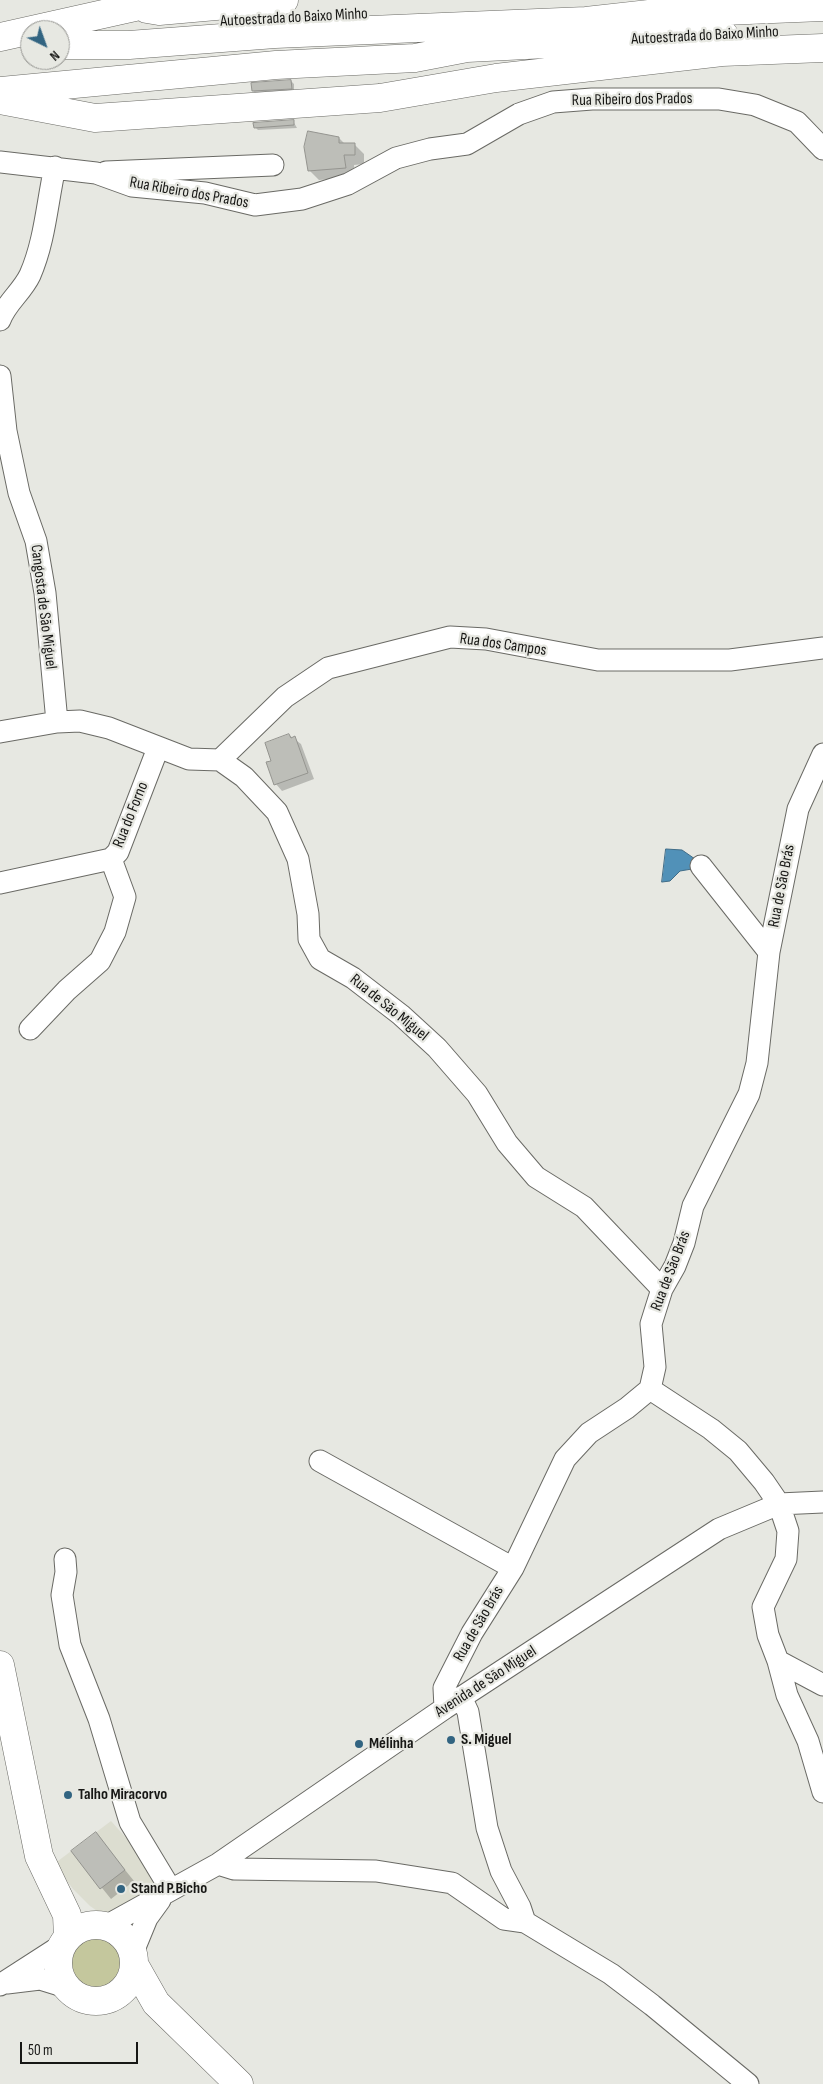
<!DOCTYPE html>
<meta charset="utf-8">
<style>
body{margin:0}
#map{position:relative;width:823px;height:2084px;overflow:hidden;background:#e7e8e2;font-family:"Sofia Sans Condensed",sans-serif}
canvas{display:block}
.north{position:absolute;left:20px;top:20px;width:50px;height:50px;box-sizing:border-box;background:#e7e8e2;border:1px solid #949490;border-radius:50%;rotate:138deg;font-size:14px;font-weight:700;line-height:20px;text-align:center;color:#171715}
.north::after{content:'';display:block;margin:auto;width:18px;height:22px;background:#326481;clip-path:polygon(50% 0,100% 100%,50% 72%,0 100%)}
.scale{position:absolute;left:20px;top:2042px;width:118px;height:22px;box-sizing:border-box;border:2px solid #171715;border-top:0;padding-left:6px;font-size:15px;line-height:18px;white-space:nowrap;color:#171715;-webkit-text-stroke:4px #e7e8e2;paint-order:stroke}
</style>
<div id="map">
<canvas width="823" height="2084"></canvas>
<div class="north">N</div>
<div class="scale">50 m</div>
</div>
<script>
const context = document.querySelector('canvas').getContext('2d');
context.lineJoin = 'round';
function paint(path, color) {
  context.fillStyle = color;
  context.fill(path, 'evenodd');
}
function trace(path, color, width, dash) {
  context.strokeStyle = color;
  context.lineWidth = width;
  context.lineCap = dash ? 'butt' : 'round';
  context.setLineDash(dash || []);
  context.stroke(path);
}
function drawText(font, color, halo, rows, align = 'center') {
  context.font = font + ' "Sofia Sans Condensed",sans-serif';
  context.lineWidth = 4.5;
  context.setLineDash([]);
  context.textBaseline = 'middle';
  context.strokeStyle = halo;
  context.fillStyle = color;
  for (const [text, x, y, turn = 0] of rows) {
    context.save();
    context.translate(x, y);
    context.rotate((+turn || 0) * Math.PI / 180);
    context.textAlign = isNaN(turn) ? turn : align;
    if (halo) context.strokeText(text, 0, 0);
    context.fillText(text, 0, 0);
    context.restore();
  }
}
const built = new Path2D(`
 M111,1821L159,1875L152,1895L115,1915H103L90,1906L73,1889L54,1864Z`);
const green = new Path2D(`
 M67 1963a29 29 0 1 1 58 0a29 29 0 1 1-58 0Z`);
const water = new Path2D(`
 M666,849L682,850L695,859L692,869L680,871L670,881L662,882Z`);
const shadow = new Path2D(`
 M287,16L290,20H250Z
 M291,81L294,84V91L256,94L253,91Z
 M293,121L297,128L258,130L255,127Z
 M339,138L345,144H354L364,154V164L354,165L355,177L319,180L309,170Z
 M289,735L301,744L314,779L282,791L276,784L273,761Z
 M96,1834L134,1881L111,1899L73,1852Z`);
const building = new Path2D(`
 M291,80L292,89L252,91L251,83Z
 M294,120V125L254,128L253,123Z
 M308,131L339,137V143H355V155H344L346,168L308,171L304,147Z
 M289,734L291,738L295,736L308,773L274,785L266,762L271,761L265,743Z
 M96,1832L125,1870L100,1889L71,1851Z`);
const minor = new Path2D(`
 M0,162L96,173L132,186L205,193L255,205L302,199L348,184L396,158L430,149L467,144L519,114L553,102L592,99H719L755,105L797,122L823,149
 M106,172L273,165
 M0,320C6,303 22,292 30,275C45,241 47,203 55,167
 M0,376L6,431L19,493L36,541L45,593L57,722
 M0,732L57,722L80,721L109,728L189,759L220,760L244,777L277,812L298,859L308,914L309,939L320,959L353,978L401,1015L437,1048L477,1094L507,1143L536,1177L584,1207L662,1289
 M220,760L285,697L328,668L450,637L486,639L598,660H730L823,648
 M701,866L769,952
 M0,883L111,859L118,852L158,748
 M30,1029L67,990L100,961L115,932L125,897L111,859
 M650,1389L711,1429L738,1451L764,1482L779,1504L788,1531L786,1559L763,1607L768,1635L778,1661L787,1695L808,1741L823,1792
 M320,1461L513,1568
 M65,1559L66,1572L62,1595L70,1645L99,1719L130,1822L171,1890
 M778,1661L823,1685
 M461,1697L468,1712L487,1828L501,1871L520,1907L525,1922
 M445,1708L444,1688L472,1633L513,1568L565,1459L589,1433L627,1408L650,1389L655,1367L651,1324L662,1289L675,1266L684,1243L693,1206L749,1094L757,1063L769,952L798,809L823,754
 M218,1864L234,1869L376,1871L452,1883L504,1919L525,1922L611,1974L652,2005L748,2084
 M106,1926L218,1864L445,1708L719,1529L779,1504L823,1502
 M133,1952L147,1918L160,1900
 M7,1983L40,1979L66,1987
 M0,1985L62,1945`);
const major = new Path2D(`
 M0,1665L39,1856L67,1915L68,1937
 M58 1963a38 38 0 1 1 76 0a38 38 0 1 1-76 0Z
 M135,1966L156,2003L239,2084`);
const highway = new Path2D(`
 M147,9L159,11L284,0
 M0,37L166,0
 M60,45H129L275,34L586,21L649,14L823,7
 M0,91L276,65L415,58L467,48L724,35
 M0,100L95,118L380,98L496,78L722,52L823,48`);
const markers = [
 [451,1740,5,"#326481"],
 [359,1744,5,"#326481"],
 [68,1795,5,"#326481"],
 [121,1889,5,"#326481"]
];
const streetNames = [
 ["Autoestrada do Baixo Minho",294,18,-3],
 ["Autoestrada do Baixo Minho",705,36,-3],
 ["Rua Ribeiro dos Prados",632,100,-1],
 ["Rua Ribeiro dos Prados",189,193,10],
 ["Cangosta de São Miguel",43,607,83],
 ["Rua dos Campos",503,645,8],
 ["Rua do Forno",131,815,-68],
 ["Rua de São Brás",782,886,-79],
 ["Rua de São Miguel",389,1008,39],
 ["Rua de São Brás",671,1271,-69],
 ["Rua de São Brás",479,1624,-60],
 ["Avenida de São Miguel",486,1682,-33]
];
const poiNames = [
 ["S. Miguel",461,1740],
 ["Mélinha",369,1744],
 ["Talho Miracorvo",78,1795],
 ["Stand P.Bicho",131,1889]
];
paint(built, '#dcddd0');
paint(green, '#c4c79d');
paint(water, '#5191b8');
trace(water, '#406c87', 1);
paint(shadow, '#0003');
paint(building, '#bdbeb8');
trace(building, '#94948f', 1);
trace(minor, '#6a6a65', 23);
trace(major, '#6a6a65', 29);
trace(highway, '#6a6a65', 29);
trace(minor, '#fff', 21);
trace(major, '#fff', 28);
trace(highway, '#fff', 28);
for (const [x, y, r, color] of markers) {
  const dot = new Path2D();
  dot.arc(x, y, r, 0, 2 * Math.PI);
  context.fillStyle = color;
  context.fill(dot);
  trace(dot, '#e7e8e2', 2);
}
drawText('16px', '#171715', '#e7e8e2', streetNames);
drawText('bold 16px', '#171715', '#e7e8e2', poiNames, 'left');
</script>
